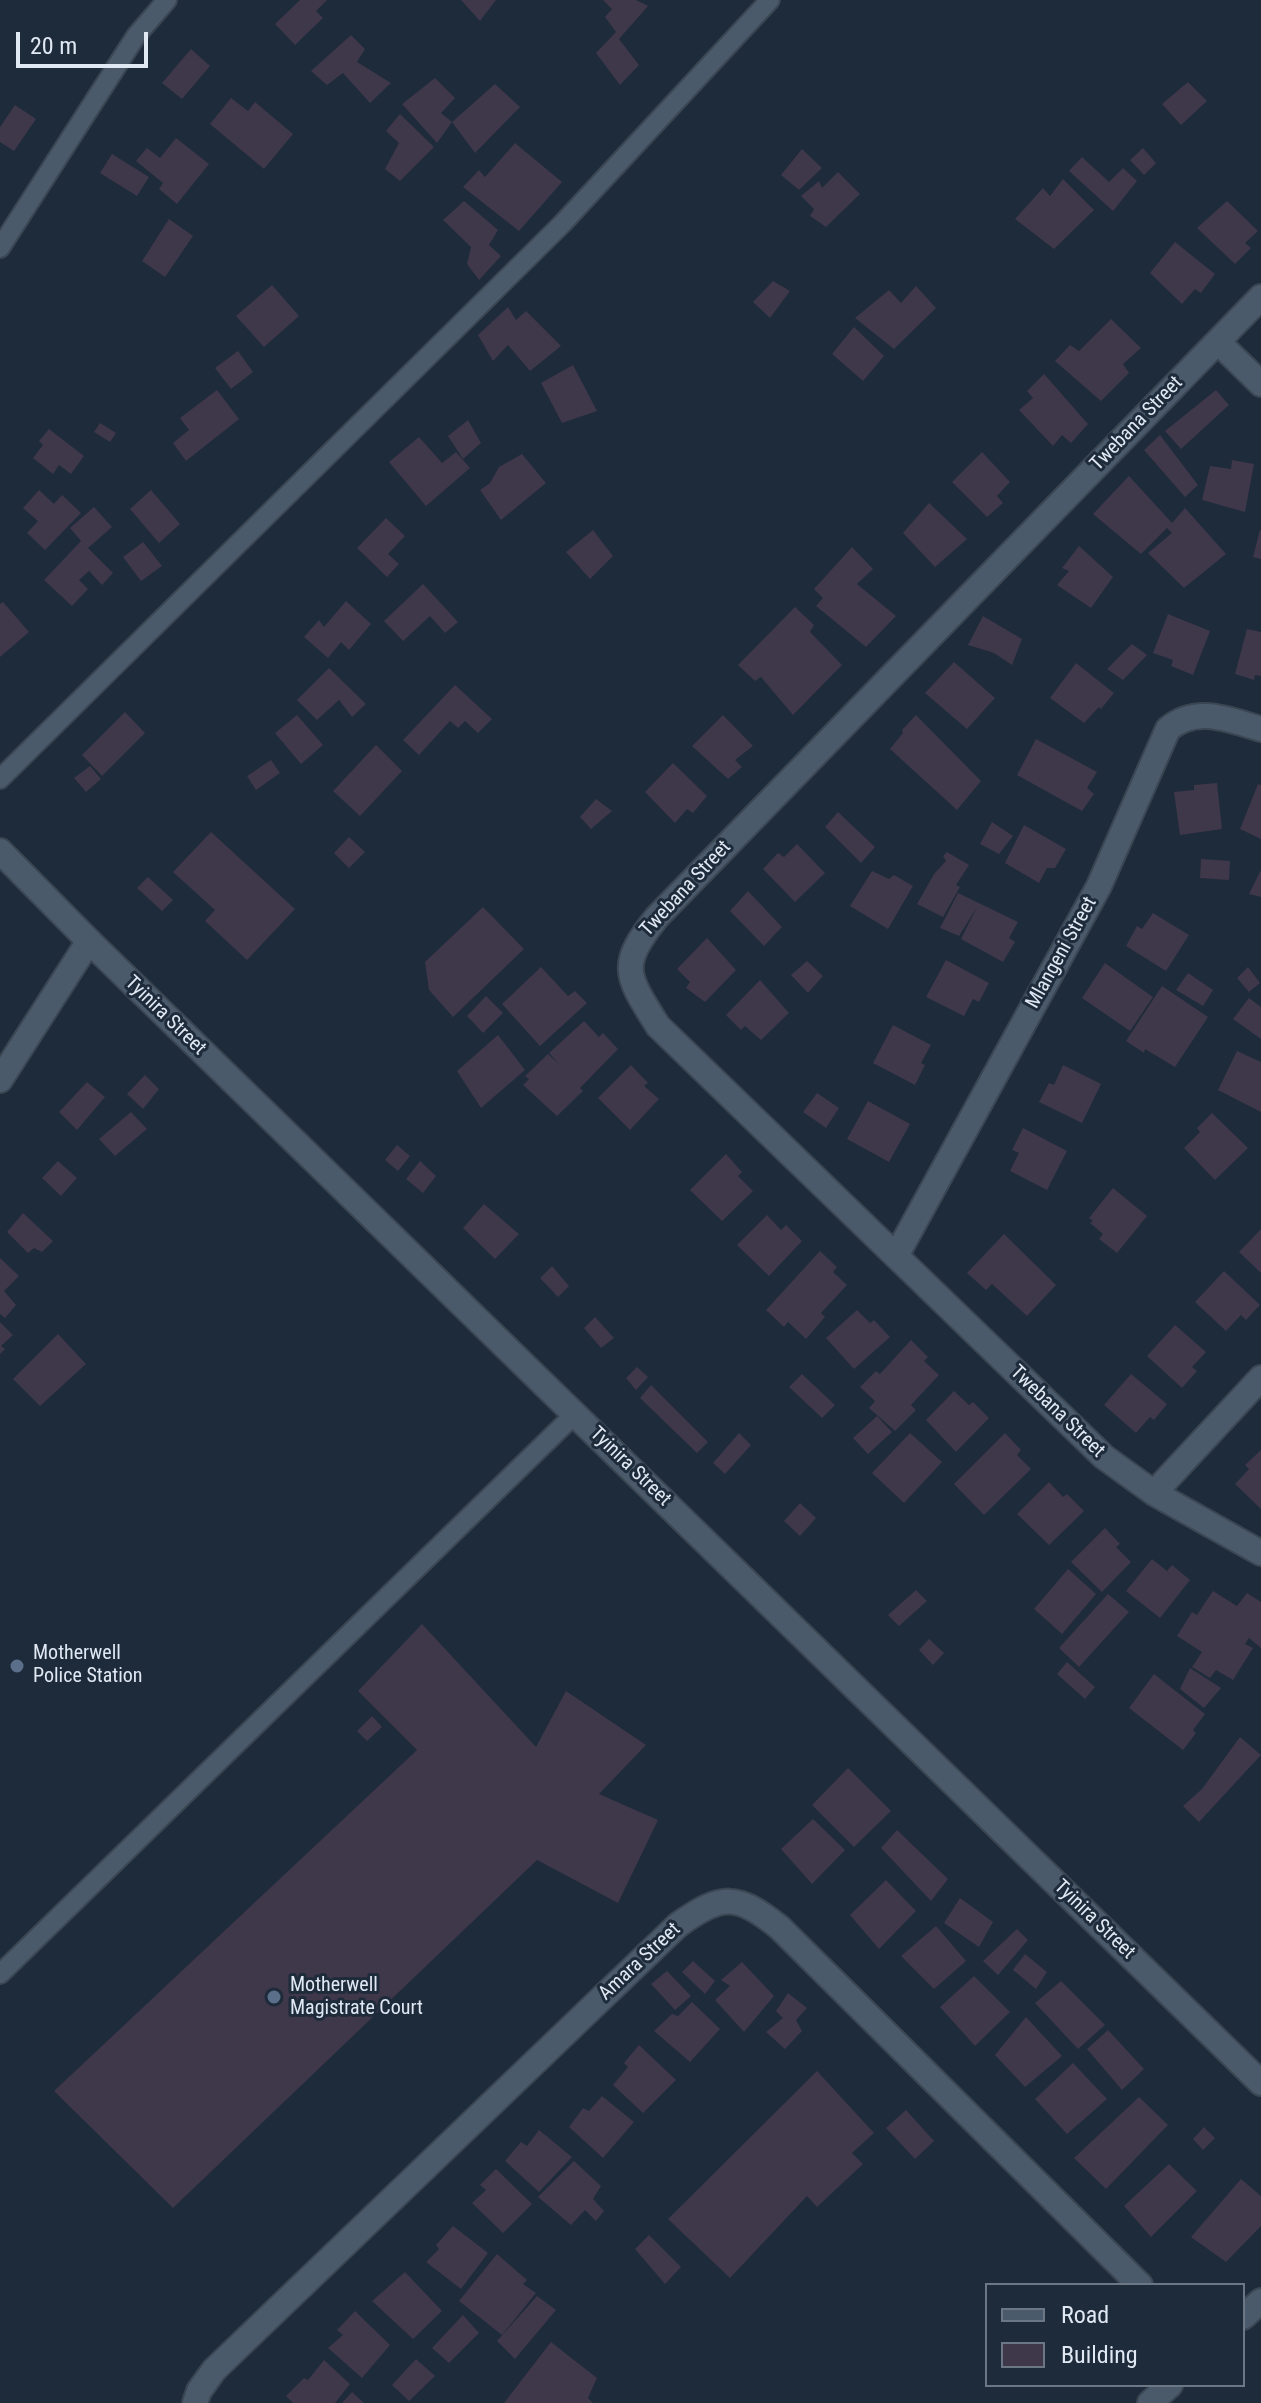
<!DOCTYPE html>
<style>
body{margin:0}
#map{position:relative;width:1261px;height:2403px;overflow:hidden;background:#1e2b3b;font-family:"Roboto Condensed",sans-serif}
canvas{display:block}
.legend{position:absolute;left:985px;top:2283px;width:260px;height:104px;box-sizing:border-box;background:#1e2b3b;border:2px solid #6c7785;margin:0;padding:10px 14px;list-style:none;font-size:24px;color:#e0e8f3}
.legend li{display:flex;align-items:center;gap:16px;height:40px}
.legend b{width:40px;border:2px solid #6c7785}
.scale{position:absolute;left:16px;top:32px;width:132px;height:36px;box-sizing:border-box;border:4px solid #e0e8f3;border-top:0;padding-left:10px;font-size:24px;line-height:28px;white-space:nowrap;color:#e0e8f3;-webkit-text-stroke:6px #1e2b3b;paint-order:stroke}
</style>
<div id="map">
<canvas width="1261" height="2403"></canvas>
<ul class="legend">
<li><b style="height:10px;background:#4b5a6b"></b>Road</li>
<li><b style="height:22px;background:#3f374a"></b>Building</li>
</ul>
<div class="scale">20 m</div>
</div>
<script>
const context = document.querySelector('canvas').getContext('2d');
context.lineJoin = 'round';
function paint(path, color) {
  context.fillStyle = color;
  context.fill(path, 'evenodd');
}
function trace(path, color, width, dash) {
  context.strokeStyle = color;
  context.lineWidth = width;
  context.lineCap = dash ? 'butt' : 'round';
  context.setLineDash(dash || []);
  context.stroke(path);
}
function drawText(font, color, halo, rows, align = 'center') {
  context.font = font + ' "Roboto Condensed",sans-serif';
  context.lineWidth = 6;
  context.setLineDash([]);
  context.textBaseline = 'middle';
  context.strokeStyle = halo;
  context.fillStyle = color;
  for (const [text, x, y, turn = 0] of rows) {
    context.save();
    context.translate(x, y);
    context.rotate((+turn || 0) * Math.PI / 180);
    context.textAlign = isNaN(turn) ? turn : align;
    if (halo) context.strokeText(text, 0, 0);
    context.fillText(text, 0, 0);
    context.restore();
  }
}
const building = new Path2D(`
 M300,0H327L316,11L323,18L295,45L275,24Z
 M461,0H496L480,21Z
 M603,0H636L648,6L619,39L639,65L620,85L596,53L616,32L605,17L612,9Z
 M351,35L365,49L357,62L391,83L370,103L343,73L327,85L311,71Z
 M191,49L210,66L182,99L162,83Z
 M435,78L455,98L441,113L452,122L437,143L402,104Z
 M1188,82L1207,101L1181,125L1162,104Z
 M495,84L520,107L475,153L452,122Z
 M231,98L248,111L255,102L293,134L264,169L210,124Z
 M15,105L36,119L14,151L0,142V127Z
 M400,114L434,147L400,181L385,169L399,143L386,131Z
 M176,138L209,164L177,204L159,189L163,183L136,161L147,148L160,158Z
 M515,143L562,182L519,231L463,187L479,170L485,177Z
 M1143,148L1156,163L1144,175L1130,160Z
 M802,149L822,168L799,190L781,175Z
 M112,154L149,177L137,196L100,173Z
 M1082,157L1109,182L1123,168L1137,181L1113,211L1069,171Z
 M838,172L860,194L826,227L810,216L814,209L801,196L819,181L822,188Z
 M1063,179L1094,210L1054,249L1015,219L1043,188L1050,196Z
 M464,201L498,230L489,245L501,256L479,280L467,264L471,247L443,220Z
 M1227,201L1258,231L1245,243L1251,248L1235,264L1197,228Z
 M169,219L193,236L165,277L142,261Z
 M1175,242L1215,274L1201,293L1195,289L1182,304L1150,273Z
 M773,281L790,291L770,318L753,302Z
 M272,285L299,316L264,347L236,316Z
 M916,286L936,308L894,349L855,318L889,290L901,303Z
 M508,307L516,320L526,311L561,346L530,371L508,345L493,361L478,335Z
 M1111,319L1141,348L1123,364L1129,373L1101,401L1055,361L1070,345L1079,351Z
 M854,327L884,356L863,381L832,354Z
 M238,351L253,372L231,389L215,368Z
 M573,365L597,411L562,423L541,383Z
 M1044,374L1088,424L1071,443L1062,435L1053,446L1019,410L1033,398L1027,391Z
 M217,390L239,419L186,461L173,443L189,430L180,418Z
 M1216,390L1229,405L1181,449L1165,431Z
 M468,420L481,443L463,459L448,436Z
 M100,423L116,433L110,442L94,432Z
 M49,429L84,456L71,474L59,465L53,474L33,458L43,445L39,441Z
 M1160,435L1198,485L1185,497L1144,450Z
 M419,437L442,463L456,452L470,468L426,506L389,462Z
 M982,452L1010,482L997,496L1003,503L987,517L952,482Z
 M522,454L546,483L501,520L480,490L490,483L499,467Z
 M1232,460L1254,464L1245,512L1202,500L1210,466L1231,469Z
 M1129,476L1172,523L1185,508L1226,554L1184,588L1148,553L1172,533L1167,528L1141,554L1093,514Z
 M39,490L54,504L62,495L81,513L45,550L27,533L38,521L23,508Z
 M151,490L180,524L159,543L130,509Z
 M929,503L967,539L935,567L903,533Z
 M94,507L112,527L88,548L113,573L102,585L89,571L79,580L88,589L72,606L44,580L81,541L70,528Z
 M386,518L405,536L388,554L399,564L387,577L357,548Z
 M593,530L613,556L590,579L566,552Z
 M1260,530H1261V559L1253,557Z
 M143,542L162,566L141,581L123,557Z
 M1079,546L1113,577L1091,608L1057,585L1069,571L1062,568Z
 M852,547L873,569L857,584L896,616L866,647L816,606L823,598L814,589Z
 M423,584L458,622L445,633L430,616L403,641L384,621Z
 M346,601L371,624L349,650L341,642L328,658L304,637L319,620L324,627Z
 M3,602L29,632L0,657V604Z
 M795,607L814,625L810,632L842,665L793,715L761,677L755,681L738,665Z
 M1168,614L1210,631L1193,675L1171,666L1173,660L1153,653Z
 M983,616L1022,639L1012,665L994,653L968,645Z
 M1247,629L1261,632V676L1255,675L1254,680L1235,674Z
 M1132,644L1147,655L1123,680L1107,669Z
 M954,662L995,698L967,729L925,693Z
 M1076,663L1114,693L1101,709L1099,707L1084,723L1050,698Z
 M329,668L366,704L352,717L339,700L317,720L297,700Z
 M455,685L492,719L478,733L465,721L458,728L450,721L419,755L403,740Z
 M125,712L145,733L102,776L82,755Z
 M297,715L323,745L301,764L275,733Z
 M723,715L753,746L735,760L742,767L728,779L692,746Z
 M916,715L981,781L957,810L890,749L903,733L902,730Z
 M1036,739L1097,772L1087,788L1094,794L1082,811L1017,775Z
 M376,745L402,771L360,816L333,791Z
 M271,760L280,773L256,790L247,776Z
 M673,763L707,796L693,813L687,809L675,823L645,792Z
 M90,766L101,779L86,792L74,778Z
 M1217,783L1222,829L1180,835L1174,792L1194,790V785Z
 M1258,784L1261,785V839L1240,829Z
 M596,799L612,811L591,829L580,817Z
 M838,812L875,847L861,863L825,827Z
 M992,822L1013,836L999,854L980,844Z
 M1024,825L1066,849L1055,868H1047L1039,883L1005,863Z
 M211,832L295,909L247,960L205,921L215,910L173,872Z
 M349,837L365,852L349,868L334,853Z
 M797,844L825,873L795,902L763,869L778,853L784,857Z
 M947,852L969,865L956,885L960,887L943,917L917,904L934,874L946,861L943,856Z
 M1201,859L1230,861L1229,880L1200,878Z
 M1261,870V897L1249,894Z
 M872,871L889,879L894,875L913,886L888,929L850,906Z
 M148,877L173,900L162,911L137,888Z
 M748,891L782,927L764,946L730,911Z
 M958,893L1018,922L1009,938L1015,942L1003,962L961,939L977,907L959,936L940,928Z
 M483,907L524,949L453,1017L429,990L425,962Z
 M1153,913L1189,935L1166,971L1126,946L1137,926L1142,929Z
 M707,938L736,970L705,1002L686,988L690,982L677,969Z
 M946,960L989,983L979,1002L973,999L964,1016L926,997Z
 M807,961L823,976L808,993L791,975Z
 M1105,963L1153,997L1130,1031L1082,998Z
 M541,967L568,996L575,991L587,1003L540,1046L502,1004Z
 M1248,967L1260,983L1249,992L1237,978Z
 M1188,973L1213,990L1203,1006L1176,990Z
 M760,980L789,1013L761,1040L745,1026L741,1030L726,1015Z
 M1162,986L1208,1017L1175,1067L1145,1049L1144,1053L1126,1041Z
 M486,996L503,1013L483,1033L467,1016Z
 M1249,998L1261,1007V1039L1233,1019Z
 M584,1021L599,1037L603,1033L618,1049L580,1088L583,1091L557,1116L523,1085L529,1079L525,1076L548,1054L559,1064L549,1053Z
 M893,1025L931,1045L921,1063L925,1065L915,1085L873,1063Z
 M498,1035L525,1070L481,1108L457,1071Z
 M1237,1051L1261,1062V1112L1218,1090Z
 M631,1065L648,1083L644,1086L659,1099L630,1130L598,1098Z
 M1063,1065L1101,1084L1082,1123L1039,1102L1049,1083L1054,1085Z
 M145,1075L159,1089L143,1109L127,1094Z
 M87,1082L105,1097L77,1130L59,1112Z
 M817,1093L839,1108L826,1128L803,1112Z
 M868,1101L910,1124L889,1162L847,1139Z
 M131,1112L147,1129L115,1156L99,1139Z
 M1212,1113L1248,1148L1215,1180L1184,1148L1200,1132L1197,1128Z
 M1023,1128L1067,1151L1047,1190L1010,1171L1019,1153L1012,1150Z
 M397,1145L410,1156L398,1171L385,1160Z
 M726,1154L742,1172L738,1176L753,1191L722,1221L690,1190Z
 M58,1161L77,1178L61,1196L42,1178Z
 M420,1161L436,1176L423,1193L406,1179Z
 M1113,1188L1147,1216L1117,1253L1099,1239L1103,1234L1090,1223L1093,1221L1089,1218Z
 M484,1204L519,1234L495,1259L463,1228Z
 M23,1213L53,1241L42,1252L34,1248L28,1253L7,1232Z
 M767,1215L781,1230L786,1225L802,1241L769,1276L737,1245Z
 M1261,1229V1273L1239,1252Z
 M1004,1234L1056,1285L1027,1316L992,1284L986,1290L967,1273Z
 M820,1251L837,1267L833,1272L847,1285L821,1313L825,1317L806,1339L788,1322L784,1327L766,1310Z
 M0,1258L19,1276L4,1291L16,1305L5,1318L0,1314Z
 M552,1266L569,1286L558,1297L540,1278Z
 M1224,1271L1260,1305L1246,1320L1241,1315L1226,1331L1195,1302Z
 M857,1310L870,1323L874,1320L890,1337L854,1369L826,1338Z
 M595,1317L614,1338L601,1348L584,1328Z
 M0,1322L13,1335L1,1346L5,1349L0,1354Z
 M1175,1325L1206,1352L1192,1367L1197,1371L1182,1388L1147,1356Z
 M58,1334L86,1364L40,1406L13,1379Z
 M911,1340L928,1357L924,1361L939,1375L911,1405L916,1410L895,1431L869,1408L875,1401L860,1387L876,1371L880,1374Z
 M637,1367L648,1377L636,1390L626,1378Z
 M802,1374L835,1405L822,1418L789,1387Z
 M1131,1374L1167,1404L1154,1420L1150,1417L1136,1433L1104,1405Z
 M651,1385L708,1442L697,1453L640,1398Z
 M954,1391L969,1405L973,1402L989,1418L956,1452L926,1420Z
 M877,1416L892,1432L868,1454L853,1438Z
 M739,1433L751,1445L725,1474L713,1463Z
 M910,1433L942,1462L904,1503L872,1473Z
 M1005,1433L1021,1450L1017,1455L1031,1469L984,1515L954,1484Z
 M1261,1450V1509L1235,1484L1249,1469L1245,1465Z
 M1049,1482L1063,1497L1067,1494L1084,1511L1049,1545L1017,1514Z
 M800,1503L816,1518L800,1536L784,1521Z
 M1105,1528L1120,1544L1116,1547L1131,1562L1102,1592L1071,1562Z
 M1152,1559L1167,1571L1172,1565L1190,1580L1160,1618L1126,1591Z
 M1068,1569L1096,1594L1062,1634L1034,1609Z
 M916,1590L927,1601L899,1626L888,1615Z
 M1213,1591L1237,1606L1247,1593L1261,1602V1648L1249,1638L1245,1644L1253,1648L1233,1680L1216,1670L1210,1678L1192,1667L1202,1652L1177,1636L1192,1612L1197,1615Z
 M1108,1594L1129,1612L1079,1667L1059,1648Z
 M422,1624L536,1747L566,1691L646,1745L599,1794L658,1820L618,1903L537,1860L173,2208L54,2091L417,1750L358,1691Z
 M929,1639L944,1653L933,1665L919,1650Z
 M1067,1662L1095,1687L1085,1699L1057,1674Z
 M1190,1668L1221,1688L1204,1708L1180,1689Z
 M1154,1674L1205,1714L1193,1730L1196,1733L1183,1750L1129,1708Z
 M372,1716L382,1727L367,1741L357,1731Z
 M1240,1737L1261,1755L1199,1822L1183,1806L1202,1789Z
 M848,1768L891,1811L854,1847L812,1805Z
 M813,1819L845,1850L812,1884L781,1849Z
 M897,1830L948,1879L931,1901L881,1848Z
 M886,1880L916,1911L879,1949L850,1915Z
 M960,1898L993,1922L979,1947L944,1923Z
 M936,1926L966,1961L934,1989L901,1956Z
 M1017,1929L1028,1940L998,1975L983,1961Z
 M1025,1954L1047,1972L1036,1989L1013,1970Z
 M693,1961L715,1981L705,1994L682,1972Z
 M742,1962L774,1996L744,2032L715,2000L730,1986L721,1980Z
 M667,1971L691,1996L675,2010L651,1984Z
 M974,1976L1010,2012L975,2046L940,2007Z
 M1061,1981L1105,2025L1078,2049L1035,2003Z
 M788,1993L807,2008L796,2020L802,2031L785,2049L766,2032L783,2018L776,2011Z
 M692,2002L720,2029L690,2062L654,2031L672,2014L678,2016Z
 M1026,2017L1062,2056L1025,2087L995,2055Z
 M1108,2030L1144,2069L1122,2090L1087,2049Z
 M639,2045L676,2080L643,2113L613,2085L628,2067L624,2063Z
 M1073,2063L1107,2099L1067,2134L1035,2099Z
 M817,2071L874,2133L852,2153L863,2164L817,2207L807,2196L730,2278L668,2219Z
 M602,2096L634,2122L603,2158L569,2127L583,2108L589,2111Z
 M1139,2097L1168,2125L1106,2189L1074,2158Z
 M906,2110L934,2141L915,2159L886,2128Z
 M1204,2127L1215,2138L1203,2150L1193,2139Z
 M539,2130L572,2157L539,2192L505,2161L521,2142L527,2146Z
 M574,2161L601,2186L593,2199L604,2211L596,2221L585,2210L571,2225L538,2197Z
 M1169,2164L1197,2191L1151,2237L1124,2206Z
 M496,2169L532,2204L503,2233L472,2203L486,2190L480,2185Z
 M1241,2179L1261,2196V2226L1226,2262L1191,2237Z
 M453,2226L488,2253L461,2289L426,2262L439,2249L436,2245Z
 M649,2235L681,2267L665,2284L635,2249Z
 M497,2254L527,2280L523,2284L536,2293L502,2335L459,2301Z
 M405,2272L442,2311L413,2339L372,2301Z
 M537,2296L556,2310L515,2359L497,2341Z
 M355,2311L390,2345L362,2378L328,2348L343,2335L337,2330Z
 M463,2315L479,2333L449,2363L432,2348Z
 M551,2342L597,2378L588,2398L593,2403H504Z
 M416,2359L435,2376L409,2401L392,2385Z
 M324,2360L350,2384L335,2403H293L286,2396L304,2378L308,2380Z
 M352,2392L364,2403H342Z`);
const service = new Path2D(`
 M0,248L136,36L167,0
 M0,779L563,223L770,0
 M0,1974L576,1413`);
const minor = new Path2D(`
 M1261,297L657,917C618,966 626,975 658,1026L1104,1457L1154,1493L1261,1553
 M1218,342L1261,384
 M0,1080L89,941
 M896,1256L1099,886L1168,729C1197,705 1229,720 1261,729
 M1154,1493L1261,1378
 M1243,2317L1261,2301
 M195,2403L199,2391L214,2370L678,1925C723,1893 737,1894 779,1927L1140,2285
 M1150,2403L1170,2385`);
const tertiary = new Path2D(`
 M0,851L89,941L1261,2083`);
const markers = [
 [17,1666,8,"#5c6f8a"],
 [274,1997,8,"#5c6f8a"]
];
const streetNames = [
 ["Twebana Street",1137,424,-46],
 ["Twebana Street",686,889,-47],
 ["Mlangeni Street",1062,953,-61],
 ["Tyinira Street",165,1016,44],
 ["Twebana Street",1057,1412,44],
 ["Tyinira Street",630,1467,44],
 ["Tyinira Street",1094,1920,44],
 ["Amara Street",640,1962,-43]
];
const poiNames = [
 ["Motherwell",33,1654],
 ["Police Station",33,1677],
 ["Motherwell",290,1986],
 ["Magistrate Court",290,2009]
];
paint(building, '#3f374a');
trace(service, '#3b4653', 22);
trace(minor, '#3b4653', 28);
trace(tertiary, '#3b4653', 28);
trace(service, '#4b5a6b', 18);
trace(minor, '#4b5a6b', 24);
trace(tertiary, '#4b5a6b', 24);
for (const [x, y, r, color] of markers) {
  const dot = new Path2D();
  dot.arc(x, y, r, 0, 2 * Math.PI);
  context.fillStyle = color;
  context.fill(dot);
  trace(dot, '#1e2b3b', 3);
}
drawText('20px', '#e0e8f3', '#1e2b3b', streetNames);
drawText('20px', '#e0e8f3', '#1e2b3b', poiNames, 'left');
</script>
